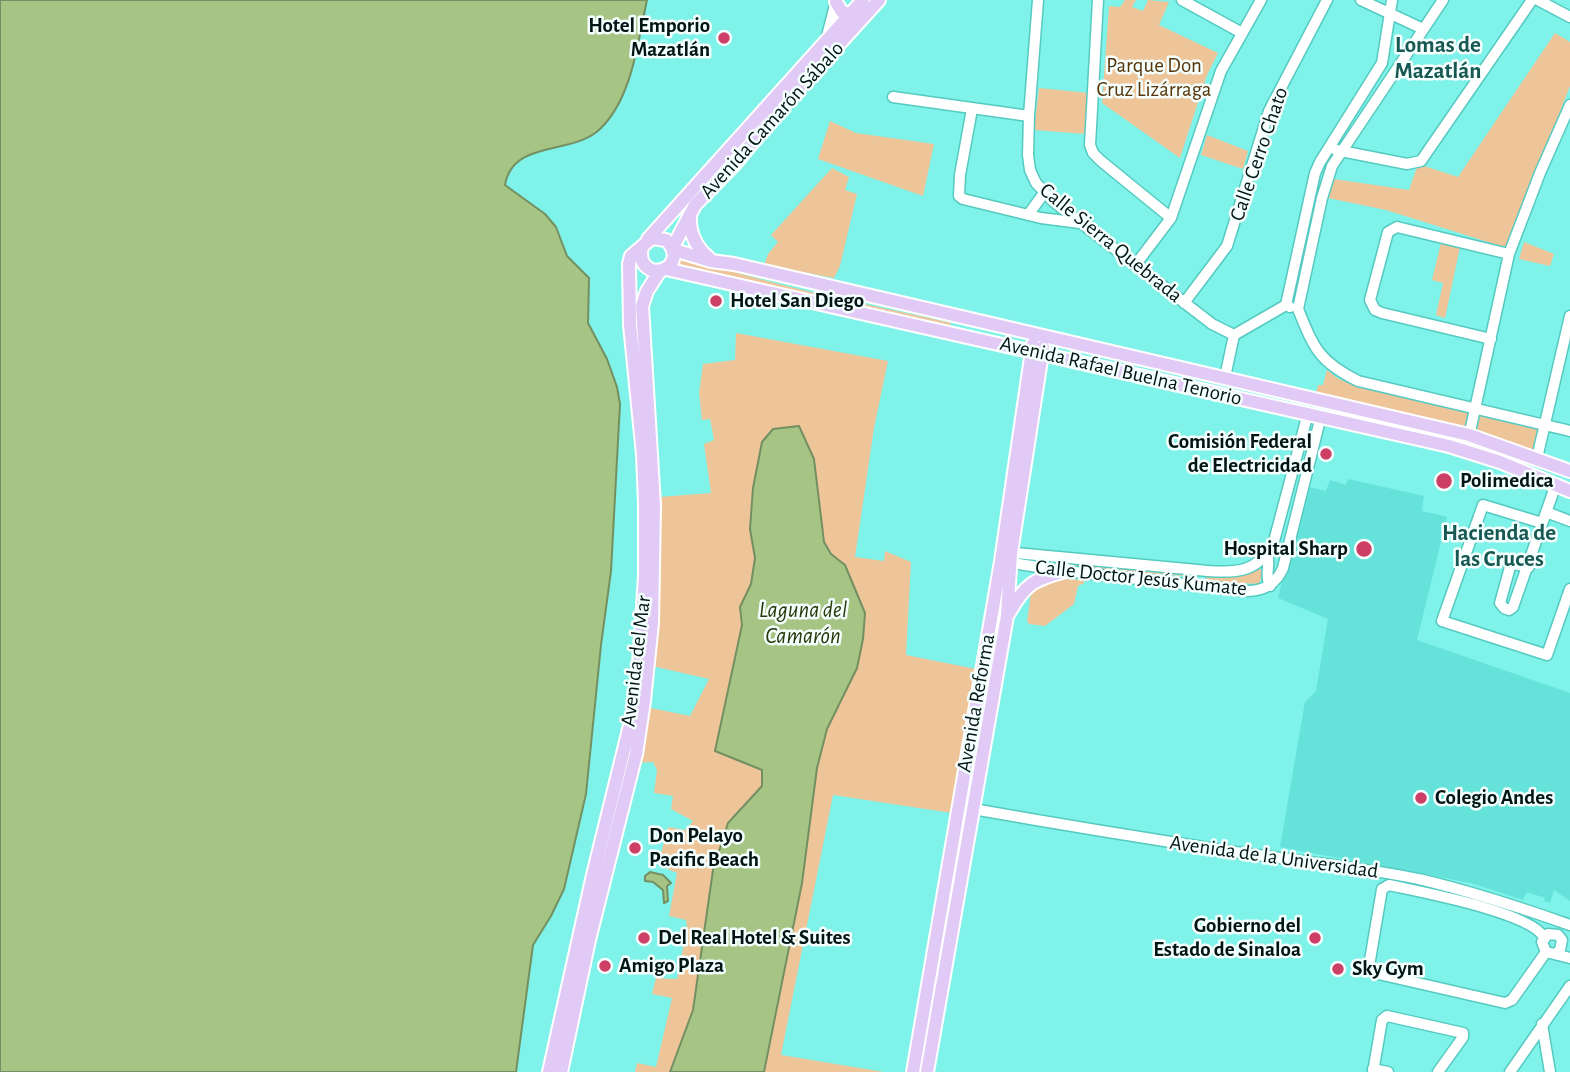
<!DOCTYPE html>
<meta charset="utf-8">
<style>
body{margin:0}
canvas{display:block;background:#7ff2e9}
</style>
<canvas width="1570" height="1072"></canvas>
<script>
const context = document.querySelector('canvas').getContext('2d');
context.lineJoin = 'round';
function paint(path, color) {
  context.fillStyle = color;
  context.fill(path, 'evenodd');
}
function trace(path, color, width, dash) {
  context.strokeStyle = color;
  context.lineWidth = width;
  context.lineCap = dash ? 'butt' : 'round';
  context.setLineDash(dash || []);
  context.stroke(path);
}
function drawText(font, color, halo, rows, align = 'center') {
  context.font = font + ' "Alegreya Sans",sans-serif';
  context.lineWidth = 5;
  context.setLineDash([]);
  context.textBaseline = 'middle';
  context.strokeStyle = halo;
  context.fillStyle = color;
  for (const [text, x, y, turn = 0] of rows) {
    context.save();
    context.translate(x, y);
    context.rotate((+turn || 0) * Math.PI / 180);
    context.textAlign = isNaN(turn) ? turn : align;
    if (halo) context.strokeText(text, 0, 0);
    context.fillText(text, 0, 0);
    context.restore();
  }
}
const built = new Path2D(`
 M1348,479L1424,496L1422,511L1447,517L1417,640L1570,693V901L1554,890L1550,903L1544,901L1545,898L1527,892L1523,900L1471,883L1280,847L1305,702L1316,691L1328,619L1278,598L1304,486L1326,491L1330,480L1346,485Z`);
const green = new Path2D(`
 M1125,0H1136L1132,7L1143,11L1148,0L1169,2L1159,25L1218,53L1207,75L1180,158L1102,103L1109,6L1120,7Z
 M1555,33L1570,42V86L1507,248L1386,210L1323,197L1327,178L1409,190L1418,164L1458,177Z
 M1039,88L1089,93L1086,134L1034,130Z
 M830,121L856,133L934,144L923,196L818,159Z
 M1207,135L1248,151L1243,169L1201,155Z
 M832,168L849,177L845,190L857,194L840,266L834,278L764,265L768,254L778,242L771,235Z
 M1524,242L1554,254L1550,266L1519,259Z
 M1441,243L1460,247L1445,318L1436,315L1443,283L1432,280Z
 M676,253C765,285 859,302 951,323L950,326L705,271L673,266Z
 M736,333L888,361L874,428L855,557L884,561L885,551L911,562L906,655L976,669L952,813L833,795L781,1055L884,1072H635L637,1063L656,1067L672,998L652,994L656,978L677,979L687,927L686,920L669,916L677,873L658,865L668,827L685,830L693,821L671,809L673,796L654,793L657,770L653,762L636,763L646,707L690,716L709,679L652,666L659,497L711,493L704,444L714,440L710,419L702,420L699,393L703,364L735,360Z
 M1327,370L1337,378L1353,385L1465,409L1469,415L1466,427L1316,393L1318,385H1323Z
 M1485,412L1537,426C1540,434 1538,446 1531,451L1477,434L1475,429L1479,415Z
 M1025,559L1187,573L1186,576L1140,573L1132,576L1024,560Z
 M1259,569L1264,570L1259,584L1206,581V577L1209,573L1242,574Z
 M1067,579L1084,580V583L1078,586L1074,604L1045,626L1029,624L1027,621L1031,593L1053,580Z
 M988,682H990L957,877L953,875Z`);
const water = new Path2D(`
 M0,0H647C638,41 632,99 600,129C572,156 513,139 505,185L545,214L556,227L567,256L589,278L588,323L607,359L617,387L620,404L611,571L601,645L586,794L564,889L551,916L533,945L516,1072H0Z
 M799,426L814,459L824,542L831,554L845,565L865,613L863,639L857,668L827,729L817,768L802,883L764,1072H670L693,1010L713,870L728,823L762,786V770L715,751L742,625L740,607L751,584L755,558L750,529L753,488L762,442L773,429Z
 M650,872L663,875L671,883L667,886L668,901L664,903L663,890L653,882L645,881V876Z`);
const minor = new Path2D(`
 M1038,0L1029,116L1028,155L1030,170L1036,183L1054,202L1212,324L1234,335
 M1098,0L1090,145L1093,153L1101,161L1171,218
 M1182,0L1242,33
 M1361,0L1423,29
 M1538,0L1570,17
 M826,40L836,1
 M893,97L1029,116
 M972,109L960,175L959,196L963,199L1041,218L1080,223
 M1336,150L1407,164L1421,161L1532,0
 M1028,215L1044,193
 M1136,264L1171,218L1221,71L1261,0
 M1184,303L1227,246L1269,111L1327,0
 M1286,305L1315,173L1320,162L1382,63L1392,0
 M1298,309L1322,198L1332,166L1443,0
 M1298,309C1314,348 1318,361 1358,381L1570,431
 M1491,339L1382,313L1375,310L1370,300L1388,232L1397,227L1509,254
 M1225,377L1234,335L1286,305L1290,307
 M1466,450L1509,254L1540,173L1570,105
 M1537,458L1570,316
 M1546,512L1570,521
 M1542,523L1483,505L1442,621L1547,655L1570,589
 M1005,552L1208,571C1238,573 1256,572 1273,545L1308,413
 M1267,554C1271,565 1264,575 1270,586
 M1005,562L1065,571L1247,591C1265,591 1276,584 1283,568L1321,416
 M1529,567L1514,564L1510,567L1500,603L1504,608L1509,610L1513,607L1556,484
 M973,809C1058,824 1143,838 1229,851C1294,861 1359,866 1423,880C1473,892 1522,908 1570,925
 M1544,937C1529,912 1421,892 1389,885L1382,889L1369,966L1374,973L1505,1003L1512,1000L1546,952
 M1556,953L1560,950L1562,940L1558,935L1548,934L1542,942L1546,952L1570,958
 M1542,1024L1550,1072
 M1373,1069L1388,1072
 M1373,1072L1382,1020L1387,1016L1463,1033V1037L1438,1072
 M1510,1072L1570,986`);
const major = new Path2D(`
 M836,2L842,12L851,14
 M690,216C689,233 696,247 709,258
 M648,239L863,0
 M673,247L695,205L735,164L781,108L879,0
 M674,250L711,261L734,264L1469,435L1570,471
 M666,269L1449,446L1500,462L1570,491
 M1009,613C1025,584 1033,580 1065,571
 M549,1072L593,875L633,713L640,652L645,576V503L643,455L630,325L629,264L631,256L652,238L666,240C680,253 674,271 654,271C643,267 639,259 642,247
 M561,1072L589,940L636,754L644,701L652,623L654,505L642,306L647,291L660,271
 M913,1072L1001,561L1033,344
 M927,1072L1007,616L1011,553L1043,347`);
const markers = [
 [724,38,7,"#ce3f66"],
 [716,301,7,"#ce3f66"],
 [1326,454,7,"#ce3f66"],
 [1444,481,9,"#ce3f66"],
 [1364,549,9,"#ce3f66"],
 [1421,798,7,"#ce3f66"],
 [635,848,7,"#ce3f66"],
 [644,938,7,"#ce3f66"],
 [1315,938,7,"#ce3f66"],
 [605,966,7,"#ce3f66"],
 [1338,969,7,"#ce3f66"]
];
const poiNames = [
 ["Hotel Emporio",710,26,"right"],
 ["Mazatlán",710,50,"right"],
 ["Hotel San Diego",730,301],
 ["Comisión Federal",1312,442,"right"],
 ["de Electricidad",1312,466,"right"],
 ["Polimedica",1460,481],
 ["Hospital Sharp",1348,549,"right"],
 ["Colegio Andes",1435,798],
 ["Don Pelayo",649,836],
 ["Pacific Beach",649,860],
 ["Gobierno del",1301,926,"right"],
 ["Estado de Sinaloa",1301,950,"right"],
 ["Del Real Hotel & Suites",658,938],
 ["Amigo Plaza",619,966],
 ["Sky Gym",1352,969]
];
const parkNames = [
 ["Parque Don",1154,66],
 ["Cruz Lizárraga",1154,90]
];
const streetNames = [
 ["Avenida Camarón Sábalo",772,120,-48],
 ["Calle Cerro Chato",1259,154,-71],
 ["Calle Sierra Quebrada",1111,243,39],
 ["Avenida Rafael Buelna Tenorio",1121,371,13],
 ["Calle Doctor Jesús Kumate",1141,578,6],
 ["Avenida del Mar",636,661,-83],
 ["Avenida Reforma",976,703,-80],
 ["Avenida de la Universidad",1274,857,8]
];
const neighbourhoodNames = [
 ["Lomas de",1438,45],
 ["Mazatlán",1438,71],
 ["Hacienda de",1499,533],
 ["las Cruces",1499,559]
];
const waterNames = [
 ["Laguna del",803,610],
 ["Camarón",803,636]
];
paint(built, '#65e3da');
paint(green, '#eec599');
paint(water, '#a6c483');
trace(water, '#749062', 2);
trace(minor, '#55cac1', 13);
trace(major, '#fff', 16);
trace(minor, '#fff', 10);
trace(major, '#e1caf5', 12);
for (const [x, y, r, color] of markers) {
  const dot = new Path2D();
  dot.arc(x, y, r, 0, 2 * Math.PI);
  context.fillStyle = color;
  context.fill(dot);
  trace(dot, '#f5fffd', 2.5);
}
drawText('bold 21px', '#001514', '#f5fffd', poiNames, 'left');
drawText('21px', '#583609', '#f5fffd', parkNames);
drawText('21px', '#001514', '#f5fffd', streetNames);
drawText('bold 23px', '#175853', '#f5fffd', neighbourhoodNames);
drawText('italic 23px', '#273a0a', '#f5fffd', waterNames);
</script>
